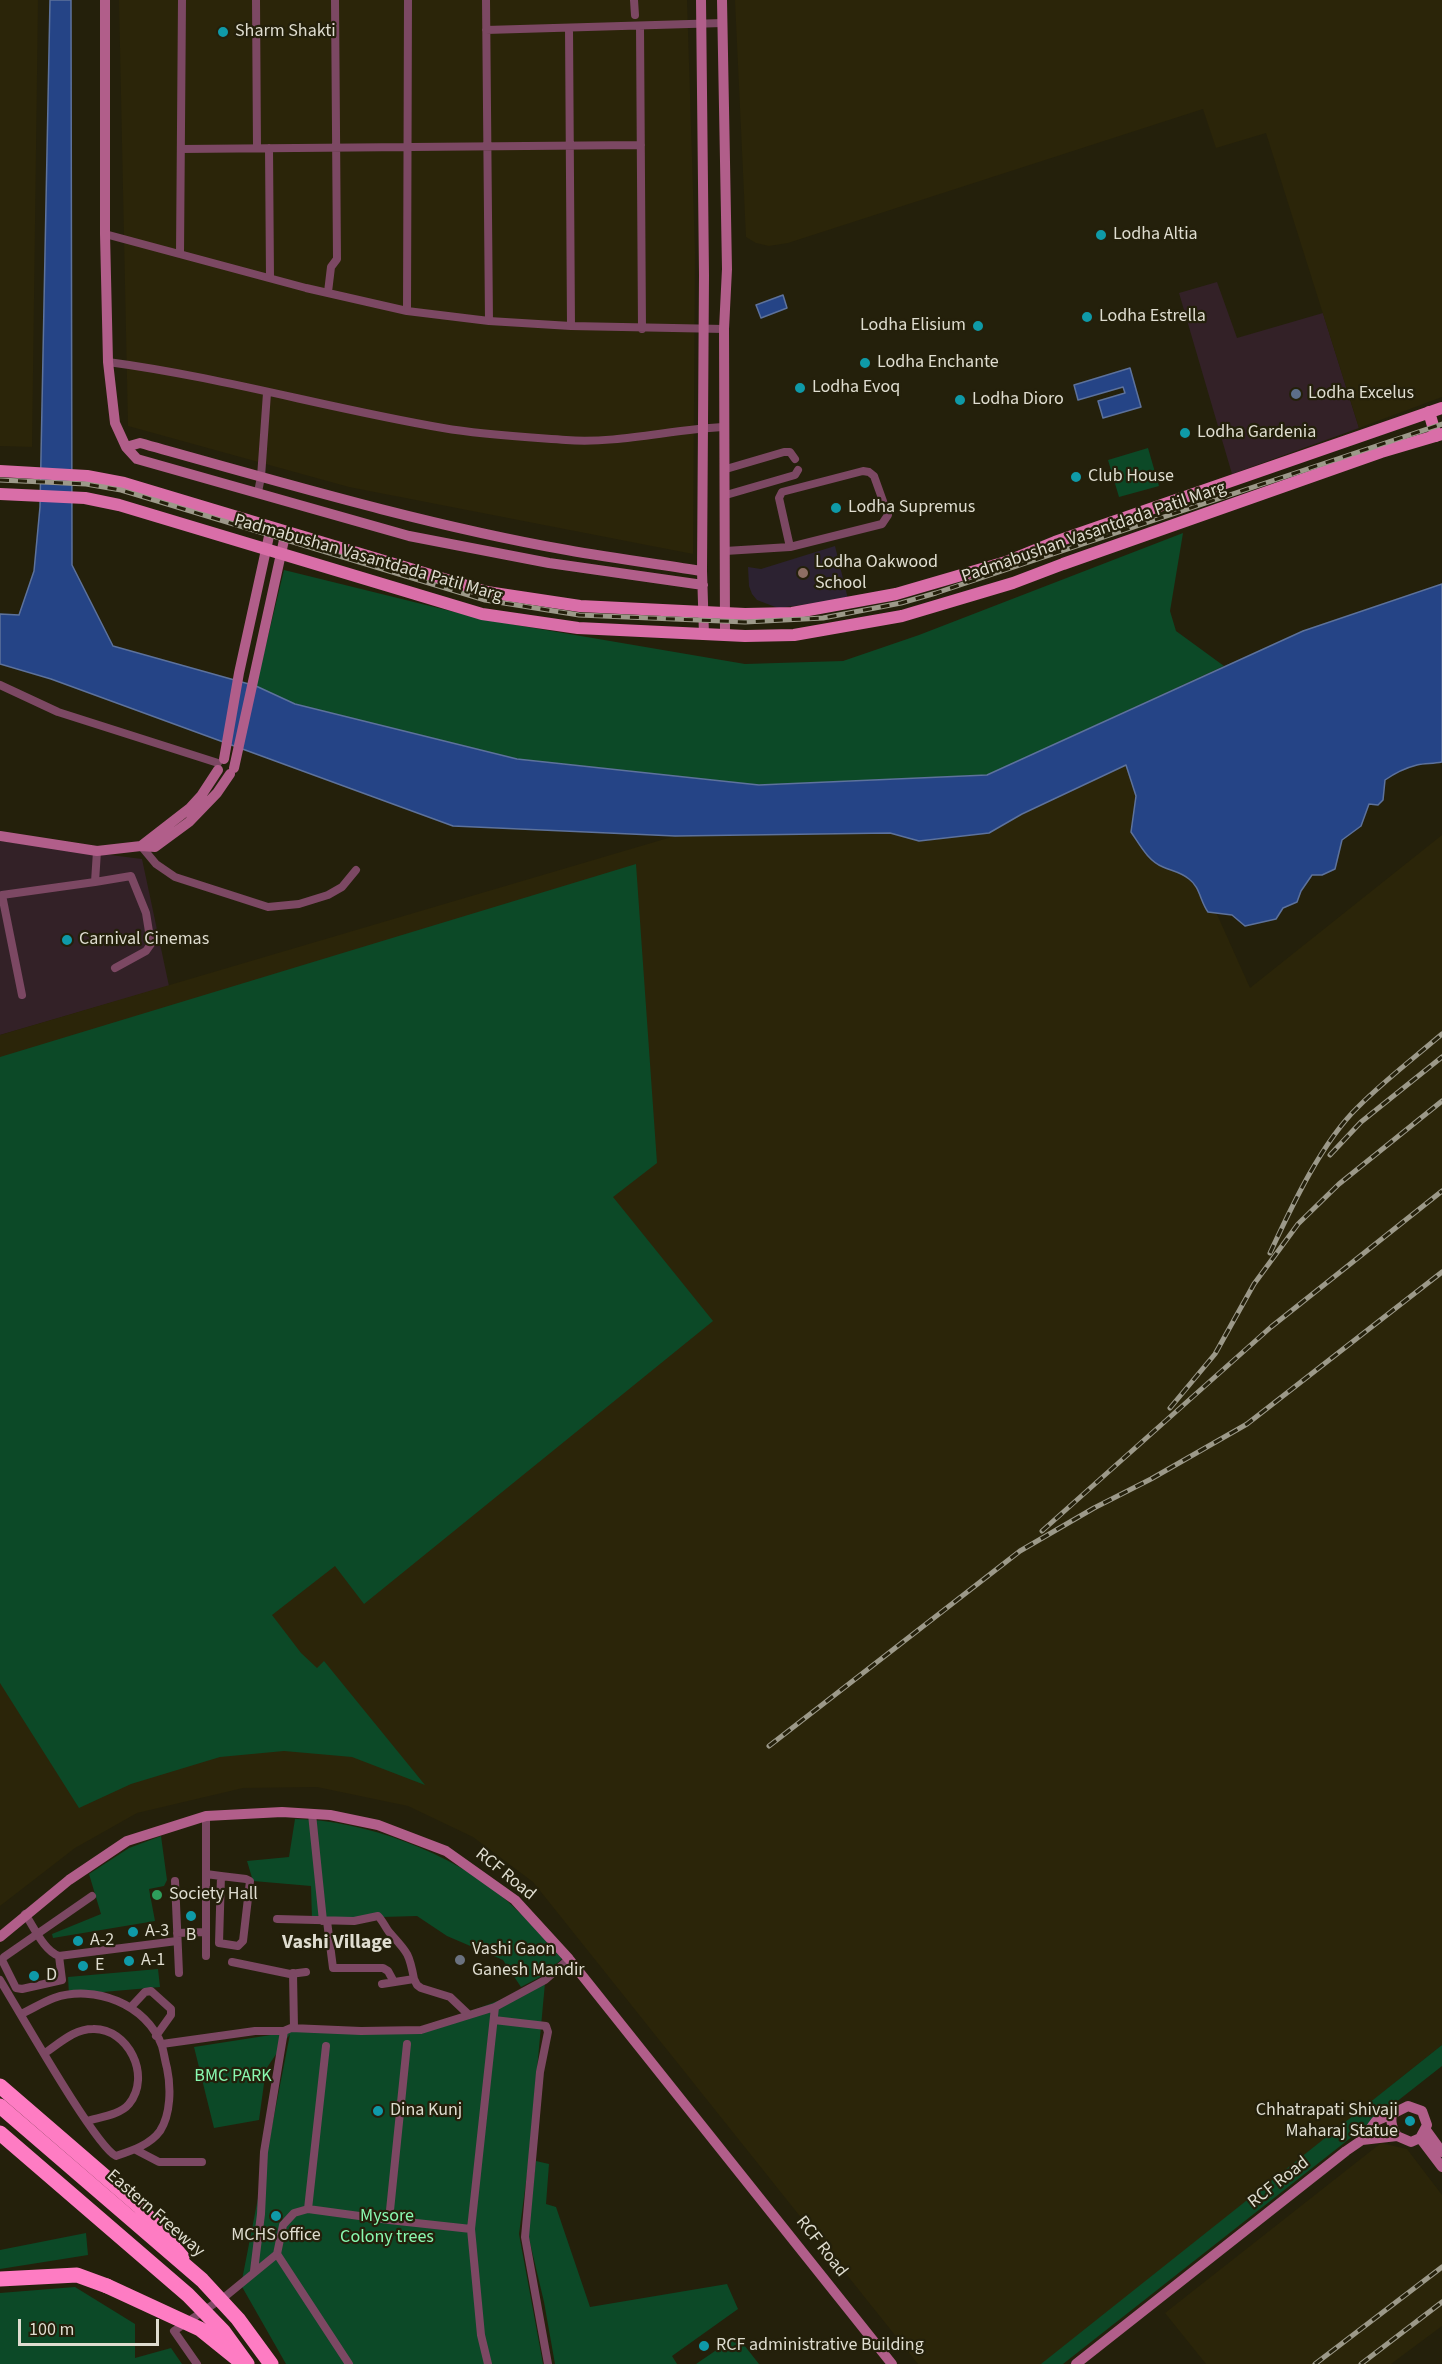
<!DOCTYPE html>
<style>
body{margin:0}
#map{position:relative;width:1442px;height:2364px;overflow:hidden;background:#24200b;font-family:"Source Sans 3",sans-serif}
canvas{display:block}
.scale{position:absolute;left:18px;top:2319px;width:141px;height:27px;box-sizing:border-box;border:3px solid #dfddd0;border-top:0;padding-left:8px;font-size:18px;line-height:21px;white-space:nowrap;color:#dfddd0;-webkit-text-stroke:4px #24200b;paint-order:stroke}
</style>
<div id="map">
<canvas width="1442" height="2364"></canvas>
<div class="scale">100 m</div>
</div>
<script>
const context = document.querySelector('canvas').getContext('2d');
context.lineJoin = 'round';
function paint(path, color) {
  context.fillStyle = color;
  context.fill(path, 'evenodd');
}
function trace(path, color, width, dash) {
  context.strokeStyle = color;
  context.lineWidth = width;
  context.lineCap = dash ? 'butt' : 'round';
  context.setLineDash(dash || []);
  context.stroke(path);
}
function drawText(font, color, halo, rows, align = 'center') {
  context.font = font + ' "Source Sans 3",sans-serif';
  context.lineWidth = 4.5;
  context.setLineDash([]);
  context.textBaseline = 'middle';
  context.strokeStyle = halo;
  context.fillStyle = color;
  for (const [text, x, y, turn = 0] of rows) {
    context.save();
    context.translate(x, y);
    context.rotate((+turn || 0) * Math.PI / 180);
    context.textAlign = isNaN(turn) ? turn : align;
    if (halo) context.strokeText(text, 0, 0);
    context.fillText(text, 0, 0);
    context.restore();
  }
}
const commercial = new Path2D(`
 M1217,282L1237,338L1323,313L1359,428L1232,474L1179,293Z
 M0,841L142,859L169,986L0,1035Z`);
const built = new Path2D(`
 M0,0H38L32,447L0,446Z
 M119,0H687L695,252L693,554L349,487L128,426Z
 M735,0H1442V397L1359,428L1266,133L1216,148L1203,109L788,243L769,246L756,243L746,237Z
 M1140,758L1199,874L1250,988L1442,835V2045L1043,2364H918L533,1882L473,1837L408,1806L317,1787L243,1788L137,1813L75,1848L0,1906V1035L675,836L890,833L919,841L989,833L1022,814Z
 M1381,2143L1407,2149L1442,2195V2326L1391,2364H1206L1165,2313Z`);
const education = new Path2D(`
 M835,546L848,599L778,608L757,600L752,594L749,586L748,567L761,569Z`);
const green = new Path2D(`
 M1148,448L1159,486L1119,497L1108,460Z
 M1183,533L1170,611L1176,631L1224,666L987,775L759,785L517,759L295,704L256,686L284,570L487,620L745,664L843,661L919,635Z
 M636,864L657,1163L613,1197L713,1321L364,1604L335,1566L272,1615L301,1653L317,1668L324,1661L425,1785L352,1757L284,1751L220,1757L131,1784L79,1808L0,1683V1057Z
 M295,1819C364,1820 453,1853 505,1899C526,1917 544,1939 562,1959L542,1976L521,1987L503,1960L447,1936L417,1916L312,1919L311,1886L253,1881L247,1861L289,1857Z
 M161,1836L167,1880L164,1886L149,1889L155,1921L53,1938L52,1934L101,1914L89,1874L129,1848Z
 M158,1969L160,1987L69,1995L68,1977Z
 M545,1983L528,2167L519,2234L543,2364H286L241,2285L290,2034L266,2069L259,2120L214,2128L194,2047L290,2032L421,2030Z
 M1442,2045V2066L1063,2364H1041Z
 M536,2161L549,2164L546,2204L556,2207L590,2307L727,2284L738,2309L672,2356L677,2364H555L544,2302L527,2230Z
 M86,2233L88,2255L0,2269V2250Z
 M75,2287L135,2324V2358L171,2348L182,2364H0V2293Z
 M737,2336L759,2364H696Z`);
const water = new Path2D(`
 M50,0H71L72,565L113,646L256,686L295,704L517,759L759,785L987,775L1303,631L1442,584V762C1433,764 1425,763 1417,765C1405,768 1395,773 1385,780L1383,800L1378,805L1369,804L1361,826L1342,840L1335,869L1322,875H1312L1301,891L1297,902L1283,908L1276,919L1245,926L1232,915L1208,912C1200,901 1200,887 1189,879C1181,872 1172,871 1163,867C1148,861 1140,845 1131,832L1136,796L1126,765L1022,814L989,833L919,841L890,833L675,836L453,826L51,679L0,664V614L19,615L34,571L40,507Z
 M783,295L787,308L761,318L756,305Z
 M1130,368L1141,407L1103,418L1098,401L1125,393L1123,387L1078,400L1074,385Z`);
const street = new Path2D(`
 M256,0L257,148
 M486,0L489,321
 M634,0L635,15
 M640,26L642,329
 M569,28L571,326
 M486,30L723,23
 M269,148L270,278
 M181,149L641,145
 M105,234L306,288L407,311L489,321L571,326L724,329
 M180,254L182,0
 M328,292L331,267L337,259L335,0
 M407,311L408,0
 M108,362C221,377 331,409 443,428C483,435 525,437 566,440C619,444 672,429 725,427
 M726,469L784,452H790L795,459
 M258,492L261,477L267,393
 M726,495L795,475L798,470
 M725,551L790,547L779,498L782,492L863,471L869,472L874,476L888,515L882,524L790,547
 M0,685L58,712L218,763
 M141,846L156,864L175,877L268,907L299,904L328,895L342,887L356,870
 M95,882L131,876L146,913L151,944L146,951L115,968
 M22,995L2,895L95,882L97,851
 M312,1814L323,1921
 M206,1816V1956
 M206,1874L221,1876L246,1879L250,1881L243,1941L238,1946L219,1943L221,1876
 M175,1881L179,1973
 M25,1914C34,1927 44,1951 59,1956L177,1941
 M277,1919L354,1921L378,1916C383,1921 385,1927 389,1932C407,1952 409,1952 414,1979
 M327,1921L333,1968H383L388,1971L394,1982
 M177,1933L206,1932
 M59,1956L62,1980L22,1989L16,1988L2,1960L4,1957L92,1896
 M232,1962L290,1974L306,1972
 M293,1973L294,2028
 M0,1980C18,2009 95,2146 116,2156C131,2151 150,2145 160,2131C171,2114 171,2087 167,2068C165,2061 164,2053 162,2046C147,2004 94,1984 54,1998C43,2002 32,2009 21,2014
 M382,1984L414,1979L417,1985L421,1988L450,1997L469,2015
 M131,2007L145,1992L151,1991L171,2009V2015L156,2036
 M494,2020L546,2026L548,2032L540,2072L525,2237L548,2364
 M162,2044L255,2031H284
 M407,2044L389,2220L471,2229
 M45,2053C60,2043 74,2029 93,2029C128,2028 152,2076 129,2104C120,2115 100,2117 87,2121
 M136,2150L159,2162H202
 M308,2209L326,2046
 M254,2271L261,2214L264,2152L284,2031L291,2028L361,2031L421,2030L495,2007L545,1980L569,1959
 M197,2364L174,2331L227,2295L277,2254
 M349,2364L277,2254L283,2225L294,2213L308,2209L389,2220
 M488,2364L481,2335L471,2229L495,2007`);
const secondary = new Path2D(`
 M105,0V234L108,362L115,423L126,447L137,459L409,536L549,563L703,585
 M701,0L704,275L702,571L704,635
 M722,0L727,269L724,329L725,635
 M126,447L140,443C280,482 425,525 567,550C612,558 657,564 702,571
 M224,759L239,673L271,527
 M234,768L286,531
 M0,836L97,851L141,846L155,847L189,822L217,793L230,774
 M141,846L190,808L201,796L218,770
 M0,1937L69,1880L127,1841L206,1816L282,1812L330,1815L378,1825L446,1851L515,1900L569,1959L892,2364
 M1408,2106L1422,2111L1427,2125L1420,2138L1411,2142L1397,2136C1393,2129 1390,2123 1392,2114Z
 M1426,2130L1442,2152
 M1420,2138L1442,2167
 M1362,2140L1376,2121L1392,2114
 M1076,2364L1346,2151L1362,2140L1397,2136`);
const primary = new Path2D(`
 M1429,412L1436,436
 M0,471L87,476L124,483L487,592L580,606L745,614L792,613L896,594L1006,562L1055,542L1442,408
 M0,494L85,498L119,505L482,614L578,628L745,636L794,635L902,616L1013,583L1063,564L1381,452L1442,434`);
const highway = new Path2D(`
 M0,2086L139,2206L182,2257
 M0,2279L77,2275L107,2286`);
const rail = new Path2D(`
 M0,480L86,484L121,490L485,600L579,615L745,622L823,618L901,603L936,593L1442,424
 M1330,1155L1361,1122L1442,1057
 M1270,1253C1292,1206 1321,1143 1358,1107C1384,1081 1414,1058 1442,1034
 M1170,1408L1215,1354L1254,1284L1298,1224L1339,1184L1442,1101
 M1042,1531L1271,1327L1442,1191
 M769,1746L1020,1551L1094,1508L1151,1479L1247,1424L1442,1272
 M1315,2364L1442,2267
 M1361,2364L1442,2302`);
const highwayBridge = new Path2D(`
 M0,2106L202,2280L238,2319L271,2364
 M0,2133L188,2295L223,2331L247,2364
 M107,2286L200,2329L236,2358`);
const markers = [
 [223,32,6,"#0f9aa8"],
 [1101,235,6,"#0f9aa8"],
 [1087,317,6,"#0f9aa8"],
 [978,326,6,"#0f9aa8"],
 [865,363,6,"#0f9aa8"],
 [800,388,6,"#0f9aa8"],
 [1296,394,6,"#5c6f8a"],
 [960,400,6,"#0f9aa8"],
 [1185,433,6,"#0f9aa8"],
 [1076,477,6,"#0f9aa8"],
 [836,508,6,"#0f9aa8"],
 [803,573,6,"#8d6e63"],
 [67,940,6,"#0f9aa8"],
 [157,1895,6,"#2e9e5b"],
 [191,1916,6,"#0f9aa8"],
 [133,1932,6,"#0f9aa8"],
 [78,1941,6,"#0f9aa8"],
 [460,1960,6,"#6b7280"],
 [129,1961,6,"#0f9aa8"],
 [83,1966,6,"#0f9aa8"],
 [34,1976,6,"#0f9aa8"],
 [378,2111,6,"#0f9aa8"],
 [1410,2121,6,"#0f9aa8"],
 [276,2216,6,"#0f9aa8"],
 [704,2346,6,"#0f9aa8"]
];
const poiNames = [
 ["Sharm Shakti",235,32],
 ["Lodha Altia",1113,235],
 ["Lodha Estrella",1099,317],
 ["Lodha Elisium",966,326,"right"],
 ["Lodha Enchante",877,363],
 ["Lodha Evoq",812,388],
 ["Lodha Excelus",1308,394],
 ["Lodha Dioro",972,400],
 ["Lodha Gardenia",1197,433],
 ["Club House",1088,477],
 ["Lodha Supremus",848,508],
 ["Lodha Oakwood",815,563],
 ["School",815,584],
 ["Carnival Cinemas",79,940],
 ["Society Hall",169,1895],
 ["A-3",145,1932],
 ["B",191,1936,"center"],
 ["A-2",90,1941],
 ["Vashi Gaon",472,1950],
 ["Ganesh Mandir",472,1971],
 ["A-1",141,1961],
 ["E",95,1966],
 ["D",46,1976],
 ["Dina Kunj",390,2111],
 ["Chhatrapati Shivaji",1398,2111,"right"],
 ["Maharaj Statue",1398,2132,"right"],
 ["MCHS office",276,2236,"center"],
 ["RCF administrative Building",716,2346]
];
const streetNames = [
 ["Padmabushan Vasantdada Patil Marg",1094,533,-19],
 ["Padmabushan Vasantdada Patil Marg",368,559,16],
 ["RCF Road",505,1875,39],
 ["RCF Road",1279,2183,-38],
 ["Eastern Freeway",155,2214,41],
 ["RCF Road",821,2247,52]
];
const parkNames = [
 ["BMC PARK",233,2077],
 ["Mysore",387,2217],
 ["Colony trees",387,2238]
];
const neighbourhoodNames = [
 ["Vashi Village",337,1944]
];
paint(commercial, '#332127');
paint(built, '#2b2509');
paint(education, '#2c2231');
paint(green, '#0c4927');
paint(water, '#254486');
trace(water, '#5d729c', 1.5);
trace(street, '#7c4863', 8);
trace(secondary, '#b15e8a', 10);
trace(primary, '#d96ea8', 12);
trace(highway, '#fe7cc3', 15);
trace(rail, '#9c9989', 5);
trace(rail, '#24200b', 3, [9]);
trace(highwayBridge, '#fe7cc3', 15);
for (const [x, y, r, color] of markers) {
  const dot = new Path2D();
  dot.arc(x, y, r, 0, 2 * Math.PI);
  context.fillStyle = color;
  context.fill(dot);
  trace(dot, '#24200b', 2);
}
drawText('18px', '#dfddd0', '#24200b', poiNames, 'left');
drawText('18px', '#dfddd0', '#24200b', streetNames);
drawText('18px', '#89f9b0', '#24200b', parkNames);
drawText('bold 20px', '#dfddd0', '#24200b', neighbourhoodNames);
</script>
